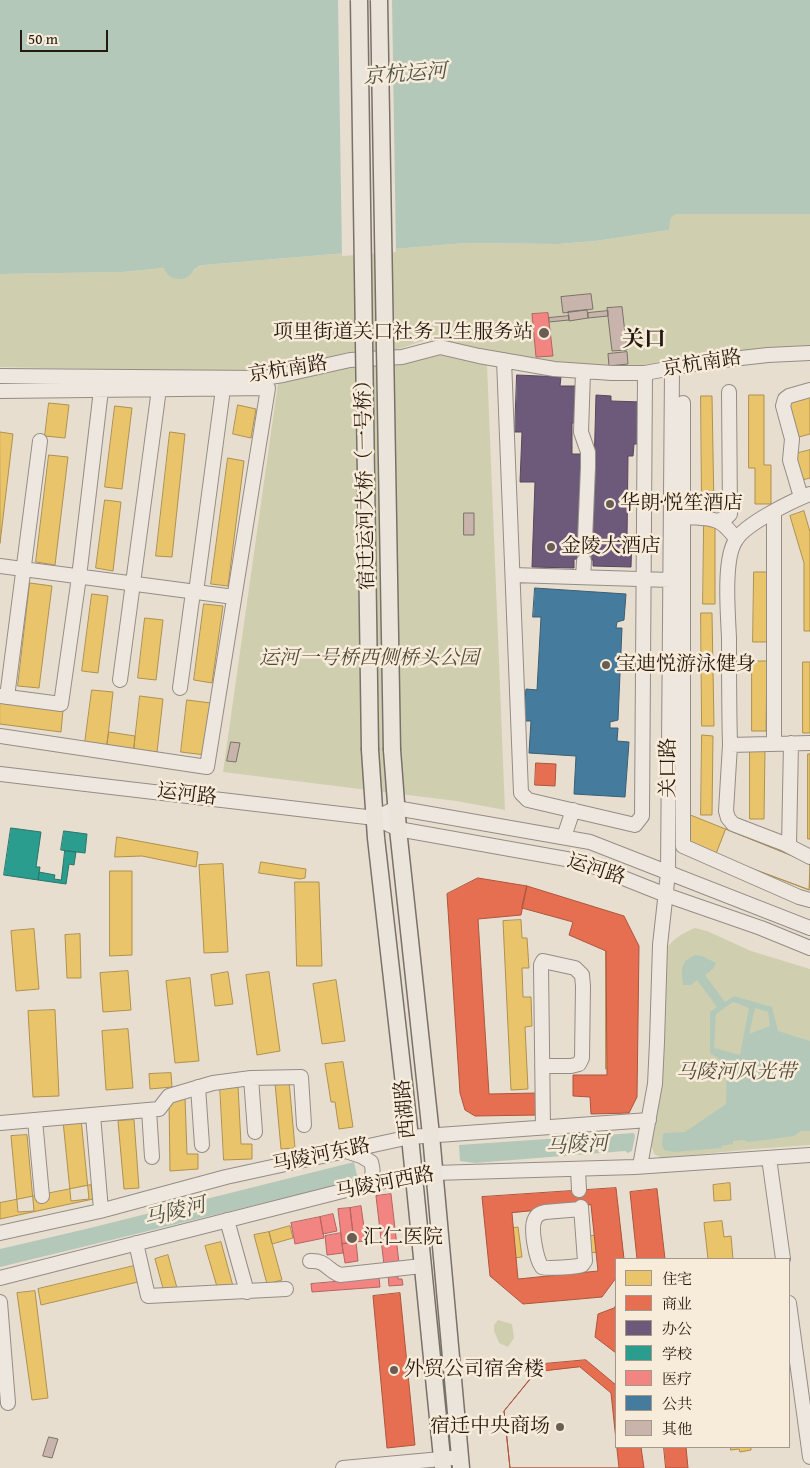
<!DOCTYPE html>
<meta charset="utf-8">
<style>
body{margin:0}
#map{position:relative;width:810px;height:1468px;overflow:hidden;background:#e8ded0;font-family:"Gentium Book Plus","Noto Serif SC",serif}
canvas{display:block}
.legend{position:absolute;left:615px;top:1258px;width:175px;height:190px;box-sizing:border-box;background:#f7ebda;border:1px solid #a39789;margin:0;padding:6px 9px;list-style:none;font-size:15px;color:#26190f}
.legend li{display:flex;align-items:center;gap:10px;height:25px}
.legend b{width:25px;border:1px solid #a39789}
.scale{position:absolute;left:20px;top:30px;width:88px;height:22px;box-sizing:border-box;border:2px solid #26190f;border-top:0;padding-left:6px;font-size:15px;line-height:18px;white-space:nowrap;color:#26190f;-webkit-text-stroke:4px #f7ebda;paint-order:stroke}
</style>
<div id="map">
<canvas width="810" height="1468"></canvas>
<ul class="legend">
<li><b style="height:14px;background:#e9c46a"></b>住宅</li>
<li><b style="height:14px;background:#e76f51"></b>商业</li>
<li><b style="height:14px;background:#6d597a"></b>办公</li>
<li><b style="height:14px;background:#2a9d8f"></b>学校</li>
<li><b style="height:14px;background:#f28482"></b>医疗</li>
<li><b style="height:14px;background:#457b9d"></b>公共</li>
<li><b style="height:14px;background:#c8b4ab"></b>其他</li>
</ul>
<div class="scale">50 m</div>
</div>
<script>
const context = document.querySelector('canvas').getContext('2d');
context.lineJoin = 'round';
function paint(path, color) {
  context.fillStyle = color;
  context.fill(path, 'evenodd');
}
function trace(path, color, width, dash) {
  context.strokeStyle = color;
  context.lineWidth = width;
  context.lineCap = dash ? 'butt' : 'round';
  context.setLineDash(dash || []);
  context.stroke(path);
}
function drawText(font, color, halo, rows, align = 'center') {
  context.font = font + ' "Gentium Book Plus","Noto Serif SC",serif';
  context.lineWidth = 5;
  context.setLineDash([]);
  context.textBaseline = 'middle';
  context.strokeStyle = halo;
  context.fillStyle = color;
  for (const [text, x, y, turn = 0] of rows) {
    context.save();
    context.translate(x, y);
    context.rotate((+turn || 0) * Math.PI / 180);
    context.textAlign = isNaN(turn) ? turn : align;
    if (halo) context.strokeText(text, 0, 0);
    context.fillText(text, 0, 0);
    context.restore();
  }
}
const green = new Path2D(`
 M746,213L810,214V347L773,348L729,353L661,366L612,369L554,364L504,356L442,341L428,339L396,350L348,352L263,373L0,367V274L122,272L164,268L191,274L197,267L204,265L465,243L558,244L595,241L669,230L671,218L676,214Z
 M444,354L487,364L505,810L456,801L223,772L278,383L345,366L398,365L427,355Z
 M695,928L707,931L751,951L810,969V1145L754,1149L662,1158L654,1154L651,1144L654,1129L664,952C671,940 682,933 695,928Z
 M498,1320L512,1324L514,1338L508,1347L499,1343L494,1331V1325Z`);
const water = new Path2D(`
 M0,0H810V214H676L671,218L669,230L595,241L558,244L465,243L204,265C202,265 198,266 196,268C194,269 193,272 191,274C182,283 168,280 164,268L122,272L0,274Z
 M696,955L702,956L716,963L713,969L705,975L725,1002L734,996L772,1007L778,1031L810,1041V1131H801L794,1136L766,1140L748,1142L744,1140L733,1141V1144L721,1146L722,1148L674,1152L664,1150L662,1145L663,1134L665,1133L685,1132L726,1104L727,1064L710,1053V1012L717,1007L697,980L691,985H683C682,970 679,961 696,955ZM733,1002L749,1008L740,1055L714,1048L716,1014ZM755,1008L768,1012L770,1026L749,1034Z
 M634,1133L635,1136L632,1151L628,1153L625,1151L475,1163L460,1161L459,1145Z
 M354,1162L358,1180L0,1267V1249L86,1229Z`);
const pier = new Path2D(`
 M338,0H392L396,252L342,256Z`);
const homes = new Path2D(`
 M749,395H764V465H771V504H755V468H749Z
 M810,395V434L799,437L788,402Z
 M701,396H712L714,509L702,510Z
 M49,403L69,405L65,438L45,436Z
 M238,405L256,409L251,438L233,434Z
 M115,406L132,408L122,489L105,487Z
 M0,432L13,434L0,543Z
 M170,432L185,434L172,557L156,556Z
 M810,450V478L802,480L795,454Z
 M49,455L68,457L55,565L36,562Z
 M228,458L244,461L228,586L211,584Z
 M105,500L121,502L113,571L96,568Z
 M804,511L810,532V631H804V563L790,516Z
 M704,525H715V604H703Z
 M754,572H768V642H753Z
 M30,583L52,586L39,688L18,686Z
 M92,594L108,596L98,673L82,671Z
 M204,604L223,606L212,683L194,680Z
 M701,613H712L714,726H702Z
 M145,618L163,620L156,680L138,678Z
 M752,661H767L766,731H752Z
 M803,662H810V733H803Z
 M92,690L113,692L107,745L85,743Z
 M140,696L163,699L157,752L134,749Z
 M187,700L211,703L205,755L181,752Z
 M0,703L63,710L61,732L0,724Z
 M109,732L135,736L134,749L107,745Z
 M702,735L713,736L712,815H701Z
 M750,749H765L764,819H750Z
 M808,754H810V839H808Z
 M688,814L810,863V890L691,846L687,837Z
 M726,829L810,863L809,890L716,855Z
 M117,837L198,852L196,867L142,856L115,857Z
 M261,862L306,869L305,878L300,879L259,873Z
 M223,864L228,952L204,953L199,865Z
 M110,871H132V955L110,956Z
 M295,882H319L322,966H297Z
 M521,920L522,938H527L529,968H522L523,997H531L532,1026L525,1027L528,1089L511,1090L503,921Z
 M34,929L39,989L16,991L11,931Z
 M80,934L81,978H67L65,935Z
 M606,951H632V1069H606Z
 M128,971L131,1010L103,1012L100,973Z
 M228,972L233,1004L215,1006L211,975Z
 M269,972L280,1051L257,1055L246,975Z
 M190,978L199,1061L175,1063L166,981Z
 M336,980L345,1041L322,1044L313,984Z
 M55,1010L59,1096L33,1097L28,1011Z
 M128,1029L133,1088L106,1090L102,1031Z
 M343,1062L353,1127L339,1129L335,1102H331L325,1064Z
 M171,1073L172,1087L150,1089L149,1074Z
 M289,1081L295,1148L281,1149L275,1083Z
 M220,1086H238L241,1144H252V1159L224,1160Z
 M185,1098L187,1154H198V1169L170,1171L169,1099Z
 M81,1119L89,1199L71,1201L63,1121Z
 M134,1120L139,1188L124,1189L118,1121Z
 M27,1135L34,1211L18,1212L11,1136Z
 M730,1183L731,1200L714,1201L713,1185Z
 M91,1185L93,1199L0,1219V1203Z
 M611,1208L613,1226H620L623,1254H614L616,1272L600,1273L598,1252L590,1253L588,1236L596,1235L594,1209Z
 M509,1211L511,1228L518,1227L522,1257L513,1258L515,1273L499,1275L497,1254L489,1255L487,1237L495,1236L493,1213Z
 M722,1221L724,1237L731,1236L733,1259H708L704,1223Z
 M290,1226L293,1238L272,1244L269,1232Z
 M269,1232L282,1280L267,1284L254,1235Z
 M221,1242L233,1286L218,1290L205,1246Z
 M168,1255L177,1288L164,1292L155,1259Z
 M138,1265L142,1281L41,1305L38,1289Z
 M35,1291L48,1398L32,1400L17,1293Z
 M731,1447H751V1450L740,1452L739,1449L731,1450Z`);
const shops = new Path2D(`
 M536,763L556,764L555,786L535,785Z
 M478,878L527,886L521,915L478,919L489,1094L538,1093L539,1115L475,1116L465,1110L460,1093L447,894Z
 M527,886L624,916L639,946L637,1097L629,1113L591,1114L590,1097L573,1096V1075H607L606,951L569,935L573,922L522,908Z
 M616,1188L624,1259H616V1278L602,1297L523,1304L490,1276L482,1197ZM591,1205L598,1271L518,1279L512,1213Z
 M657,1189L665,1259H637L630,1192Z
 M400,1293L415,1445L387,1448L373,1296Z
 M616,1305V1353L595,1337L598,1314L614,1308Z
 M586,1360L616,1385V1447H641L644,1468H510L504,1411L542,1364Z
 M580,1367L611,1393L619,1468H510L504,1411L536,1372Z
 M664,1447H686L688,1468H666Z`);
const offices = new Path2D(`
 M517,375L561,377L560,386H577L576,423H572V454H582L580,541H592L596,395L611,396V401L642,402L641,444H634L633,456H628L627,538L632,537L631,567L593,566V560L574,559V568L532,567L535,482H520L522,432H515Z`);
const schools = new Path2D(`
 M11,828L41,832L36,867H40L38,880L4,875Z
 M64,831L87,834L85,853L61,850Z
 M65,851L76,852L74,865L69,864L66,884L38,880L39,872L55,875L54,879L61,880Z`);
const health = new Path2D(`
 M548,313L553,356L536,357L532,314Z
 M391,1194L399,1263L384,1265L376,1196Z
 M361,1206L366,1241L354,1242L350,1208Z
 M350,1208L354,1242L342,1244L338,1209Z
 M333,1214L337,1231L323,1234L320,1217Z
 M320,1217L324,1238L295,1244L291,1223Z
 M341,1233L343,1253L327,1255L325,1236Z
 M356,1242L358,1261L345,1263L342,1244Z
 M398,1273V1279H402L403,1285L389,1286L388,1274Z
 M379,1278L380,1287L312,1292L311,1284Z`);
const public = new Path2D(`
 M535,588L626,594L624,620L617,622L616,628H622L618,720L610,722V728H618L617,741L629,742L625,797L574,794L576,756L529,753L531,721H523L526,689L537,690L541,617H533Z`);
const building = new Path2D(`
 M591,294L593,309L563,313L561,297Z
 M622,307L627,350L612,351L607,308Z
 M587,310L588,318L569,321L568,312Z
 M608,311V316L588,318V313Z
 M569,316V320L549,322V318Z
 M627,352L628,364L609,366L608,354Z
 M464,513H474V535H464Z
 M231,742L240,743L236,762L227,761Z
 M49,1437L58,1439L52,1458L43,1456Z`);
const minorTunnel = new Path2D(`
 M584,561L585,540`);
const minor = new Path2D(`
 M504,360L521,793L528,800L635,825L642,816L645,373
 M583,372L581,432L588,452V467L585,540
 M0,376L263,378L283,375L350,360L402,357L440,347L479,356L554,369L612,373H645L705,362L768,355L810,353
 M0,391L268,388L207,767L0,736
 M683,403V846L799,897L810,900
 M810,494C792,501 745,524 736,540C723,558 728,614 729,638C729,674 729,709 730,745L810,743
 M801,497L790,460L792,439L783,406L785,399L789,396L810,390
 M774,512V744
 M674,517C687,518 708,516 719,522C726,525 731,533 736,538
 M718,521L727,517L730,514L729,392
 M0,566L234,597
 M513,575L670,580
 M583,577L584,561
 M196,592L223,389
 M120,680L159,389
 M180,688L193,592
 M0,696L61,704L79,577L101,390
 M7,697L40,441
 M730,745L726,811L728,818L733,824L785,844L810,857
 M0,774L375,818L398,829L583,862L666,895L761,928L810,948
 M375,818L396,808L590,842L810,928
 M564,837L573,810
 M789,846L791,743
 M542,1066H571L579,1064L582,1058L583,986L582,975L575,968L543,961L541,965L543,1127
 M251,1078L255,1132
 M198,1087L202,1145
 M149,1110L152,1157
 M93,1115L101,1210
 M35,1120L42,1196
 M0,1123L159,1109L169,1096L213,1083L251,1078L301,1077L304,1125
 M346,1151L361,1156L371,1162C374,1172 373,1177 366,1185
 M769,1158L783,1259
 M640,1166L655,1084L657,1042L660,945L668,873L672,369
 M578,1169L579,1190
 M581,1207L585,1261C584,1262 583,1264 582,1265C577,1267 548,1269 542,1267C536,1259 530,1228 535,1219C537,1214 541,1213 545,1212L581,1209
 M227,1220L247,1292
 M0,1233L100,1211L226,1177L410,1137L649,1120
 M136,1243L148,1296L286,1289
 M310,1261C326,1260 327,1270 340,1275L422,1266
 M0,1278L366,1185L413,1175L434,1173L635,1167L810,1155
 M0,1302L8,1403
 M789,1303L810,1457
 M343,1468L452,1458`);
const major = new Path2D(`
 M370,750L376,838L410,1137L443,1468
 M392,750L398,829L431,1135L461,1468`);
const majorBridge = new Path2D(`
 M359,0L370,750
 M379,0L392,750`);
const markers = [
 [544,333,6,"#6a5e53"],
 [610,504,5,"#6a5e53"],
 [551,547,5,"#6a5e53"],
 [606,665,5,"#6a5e53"],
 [352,1238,6,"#6a5e53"],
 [394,1370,5,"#6a5e53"],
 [560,1427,5,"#6a5e53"]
];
const poiNames = [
 ["项里街道关口社务卫生服务站",533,333,"right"],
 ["华朗·悦笙酒店",620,504],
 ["金陵大酒店",561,547],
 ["宝迪悦游泳健身",616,665],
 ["汇仁医院",363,1238],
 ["外贸公司宿舍楼",404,1370],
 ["宿迁中央商场",550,1427,"right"]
];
const streetNames = [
 ["京杭南路",702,364,-9],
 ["京杭南路",288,370,-9],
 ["宿迁运河大桥（一号桥）",366,480,-91],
 ["关口路",669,768,-90],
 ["运河路",187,795,7],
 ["运河路",596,870,18],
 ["西湖路",406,1109,-96],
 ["马陵河东路",321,1156,-12],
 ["马陵河西路",385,1184,-11]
];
const parkNames = [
 ["运河一号桥西侧桥头公园",369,659],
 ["马陵河风光带",736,1073]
];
const waterNames = [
 ["京杭运河",405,75,-4],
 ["马陵河",577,1146,-3],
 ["马陵河",175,1213,-14]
];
const quarterNames = [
 ["关口",644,340]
];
paint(green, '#cfcfb0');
paint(water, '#b3c8b9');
paint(pier, '#e8ded0');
paint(homes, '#e9c46a');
trace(homes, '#ae914f', 1);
paint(shops, '#e76f51');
trace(shops, '#ad553d', 1);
paint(offices, '#6d597a');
trace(offices, '#58465a', 1);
paint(schools, '#2a9d8f');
trace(schools, '#297569', 1);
paint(health, '#f28482');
trace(health, '#b56460', 1);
paint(public, '#457b9d');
trace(public, '#3c5e72', 1);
paint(building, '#c8b4ab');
trace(building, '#79726a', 1);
trace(minorTunnel, '#c1b7a9', 14, [14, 7]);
trace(minor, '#948d84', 16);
trace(major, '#79726a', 19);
trace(minor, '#ede7e0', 14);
trace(major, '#eae4db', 16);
trace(majorBridge, '#79726a', 19, []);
trace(majorBridge, '#eae4db', 16);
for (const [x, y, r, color] of markers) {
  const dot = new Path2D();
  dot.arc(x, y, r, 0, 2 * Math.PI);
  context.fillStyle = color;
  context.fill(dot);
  trace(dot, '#f7ebda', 2);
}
drawText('20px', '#26190f', '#f7ebda', poiNames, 'left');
drawText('20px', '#26190f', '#f7ebda', streetNames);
drawText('italic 20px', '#524c37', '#f7ebda', parkNames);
drawText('italic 21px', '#4f5347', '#f7ebda', waterNames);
drawText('bold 22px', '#26190f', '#f7ebda', quarterNames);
</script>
